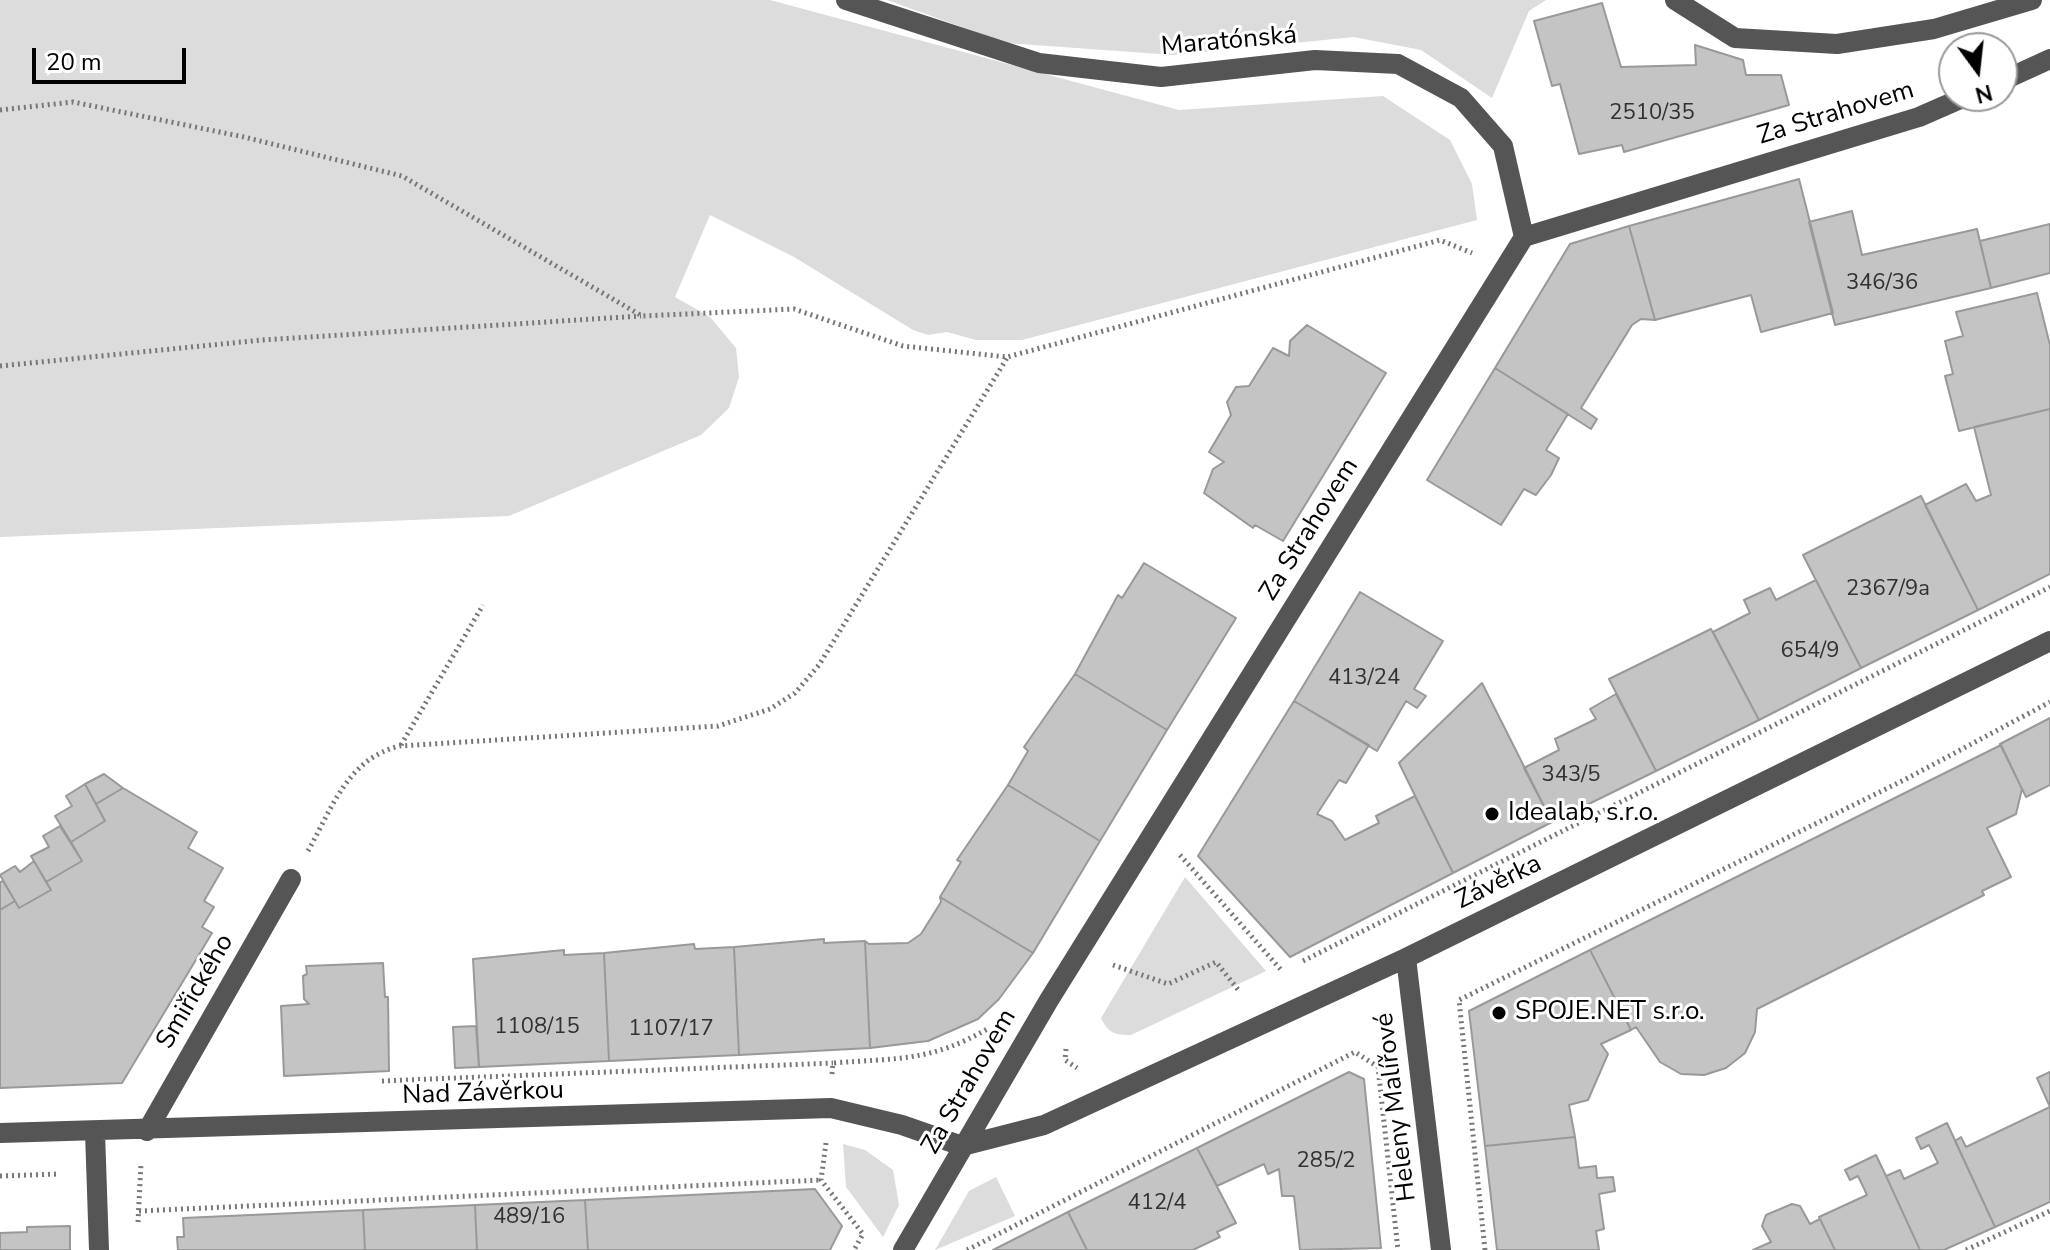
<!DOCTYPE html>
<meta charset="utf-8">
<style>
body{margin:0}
#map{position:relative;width:2050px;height:1250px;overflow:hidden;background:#fff;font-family:"Nunito Sans",sans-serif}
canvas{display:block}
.north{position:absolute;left:1938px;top:32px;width:80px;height:80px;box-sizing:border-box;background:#fff;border:2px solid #999;border-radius:50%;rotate:165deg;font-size:22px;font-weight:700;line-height:32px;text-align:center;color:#000}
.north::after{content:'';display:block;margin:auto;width:28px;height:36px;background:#000;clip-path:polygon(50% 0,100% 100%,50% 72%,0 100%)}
.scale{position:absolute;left:32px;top:48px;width:154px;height:36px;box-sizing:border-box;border:4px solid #000;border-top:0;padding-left:10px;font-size:24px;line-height:28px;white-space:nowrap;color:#000;-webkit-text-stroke:6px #fff;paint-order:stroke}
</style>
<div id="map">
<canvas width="2050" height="1250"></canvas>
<div class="north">N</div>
<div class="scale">20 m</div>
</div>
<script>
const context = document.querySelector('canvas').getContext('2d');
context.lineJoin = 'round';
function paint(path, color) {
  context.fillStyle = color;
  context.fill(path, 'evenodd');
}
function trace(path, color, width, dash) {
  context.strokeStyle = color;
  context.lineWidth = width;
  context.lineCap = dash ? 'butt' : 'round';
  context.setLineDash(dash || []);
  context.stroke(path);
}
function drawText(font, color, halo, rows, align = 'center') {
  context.font = font + ' "Nunito Sans",sans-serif';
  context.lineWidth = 6;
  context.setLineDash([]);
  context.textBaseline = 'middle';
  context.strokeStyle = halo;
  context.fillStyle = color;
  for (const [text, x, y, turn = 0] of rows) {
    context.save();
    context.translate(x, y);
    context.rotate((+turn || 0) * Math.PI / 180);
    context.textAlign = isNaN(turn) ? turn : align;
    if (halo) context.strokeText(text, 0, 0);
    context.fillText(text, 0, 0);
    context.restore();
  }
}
const green = new Path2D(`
 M0,0H770L1179,110L1383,96L1450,140L1472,184L1477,220L1022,340H976L947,332L928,335L913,330L794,257L710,215L675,297L710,317L736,348L739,377L729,408L701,435L509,516L0,537Z
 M887,0H1546L1529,11L1492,98L1421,50L1354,37L1174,55L1006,43Z
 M1185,877L1266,971L1131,1035C1115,1035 1108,1033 1101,1018Z
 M843,1144L865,1150L893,1170L899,1205L883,1237L846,1187Z
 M996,1177L1015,1216L935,1250L969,1191Z`);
const building = new Path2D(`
 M1602,3L1621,67L1696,65L1695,45L1743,60L1746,75H1781L1789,105L1624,152L1622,145L1579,154L1560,84L1552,86L1534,21Z
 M1799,179L1833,313L1761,332L1751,295L1655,320L1629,226Z
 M1852,211L1862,255L1977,229L1991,288L1835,325L1809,222Z
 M2050,224V273L1991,288L1980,241Z
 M1629,226L1655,320L1641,319L1632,325L1581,408L1597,419L1591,429L1495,368L1570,244Z
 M2037,293L2050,345V409L1959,431L1945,376L1953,374L1945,341L1963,336L1956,312Z
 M1307,325L1386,373L1283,541L1255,525L1253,528L1204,493L1213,469L1224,462L1209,452L1231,415L1227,402L1236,387L1249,386L1273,348L1289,356L1290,341Z
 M1495,368L1568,414L1546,450L1559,458L1551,475L1536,495L1524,489L1501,525L1427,480Z
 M2050,409V574L1978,610L1925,505L1966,484L1976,501L1991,495L1974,427Z
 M1921,496L1978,610L1861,668L1803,555Z
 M1144,563L1236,618L1167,730L1075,674L1118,595L1122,598Z
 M1816,580L1861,668L1759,720L1713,632L1750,613L1744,600L1770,588L1776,600Z
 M1360,592L1443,641L1414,689L1426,696L1417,708L1406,701L1377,751L1294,701Z
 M1711,629L1759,720L1656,771L1609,679Z
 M1075,674L1167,730L1100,841L1008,785L1028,751L1024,747Z
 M1482,683L1552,822L1453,873L1399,763Z
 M1616,694L1656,771L1552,822L1524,768L1559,750L1555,739L1596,719L1590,709Z
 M1294,701L1369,745L1346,783L1339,780L1317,814L1332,821L1345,840L1379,823L1376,816L1415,796L1453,873L1290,957L1198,856Z
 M2050,718V785L2026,797L2000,744Z
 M2001,745L2022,789L2016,814L1987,828L2011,877L1982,891L1984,895L1757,1009L1755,1032L1745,1053L1726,1068L1704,1075L1681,1074L1660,1062L1636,1027L1631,1030L1590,950Z
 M104,774L123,788L96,804L85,784Z
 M85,784L105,821L71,842L55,816L72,806L66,796Z
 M1008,785L1100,841L1033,953L940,897L961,862L957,860Z
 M123,788L197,832L188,848L223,868L204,901L214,907L202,927L212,933L122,1083L0,1088V910L15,901L19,908L51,890L46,882L82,861L71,842L105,821L96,804Z
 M60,826L82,861L46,882L31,856L49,847L43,836Z
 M34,861L51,890L19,908L0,875L15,866L20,872Z
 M3,881L15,901L0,910V882Z
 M940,897L1033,953L999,999L978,1019L928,1041L870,1048L865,941L869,944L908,943L921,934L941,902Z
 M824,939V943L865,941L870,1048L739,1055L734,947Z
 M694,944L695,949L734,947L739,1055L609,1061L604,953Z
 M564,950V955L604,953L609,1061L479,1067L473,959Z
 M1590,950L1631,1030L1601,1044L1608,1054L1588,1100L1569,1105L1575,1137L1485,1146L1469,1011Z
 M383,963L385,997H388L389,1071L284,1076L281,1006L309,1004L304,999L303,976L307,974L306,966Z
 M476,1026L479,1067L455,1068L453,1027Z
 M1349,1072L1364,1079L1381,1248L1300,1250L1294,1196H1282L1279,1169L1268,1174L1264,1164L1217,1186L1197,1148Z
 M2050,1072V1202L1995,1227L1955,1141L1961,1137L1966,1147L2050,1107L2037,1078Z
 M1947,1123L1995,1227L1944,1250H1920L1886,1176L1900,1170L1904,1179L1938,1163L1929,1145L1921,1149L1916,1138Z
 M1575,1137L1579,1168L1596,1166L1597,1178L1613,1177L1615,1191L1599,1194L1604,1229L1596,1231L1599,1250H1497L1485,1146Z
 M1197,1148L1236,1223L1217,1232L1220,1237L1193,1250H1087L1068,1212Z
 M1876,1155L1886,1176L1920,1250H1835L1819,1217L1867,1195L1858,1176L1850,1180L1845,1170Z
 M815,1189L842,1226L830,1250H588L585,1200Z
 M585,1200L588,1250H477L475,1205Z
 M1792,1204L1800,1206L1810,1224L1820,1219L1835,1250H1753L1771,1242L1762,1226L1766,1215Z
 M475,1205L477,1250H365L363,1210Z
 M363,1210L365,1250H178L177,1237H184L183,1218Z
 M1068,1212L1087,1250H993Z
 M70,1226V1250H0V1233L27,1232V1227Z`);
const path = new Path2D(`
 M0,110L73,102L244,137L402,176L642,316L794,309L903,346L1007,357L1440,240L1472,253
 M0,366L262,340L641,316
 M401,745L483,605
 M308,851C332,808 348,758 400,746L718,726L770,709L795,693L819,665L1007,358
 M1180,855L1282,971
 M1303,961L2050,587
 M1113,965L1168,984L1216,962L1240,992
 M1066,1049L1065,1060L1077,1068
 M832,1074L833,1063C897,1058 931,1062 989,1028
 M382,1081L833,1063
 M826,1143L821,1180L863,1234L854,1250
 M0,1176L59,1174
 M139,1211L821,1180
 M138,1222L141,1164
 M967,1250L1355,1052L1378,1067L1398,1250
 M1485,1250L1459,1000L1906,779L2050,702
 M1966,1250L2050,1211`);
const minor = new Path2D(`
 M846,0L1039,63L1161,77L1315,60L1398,64L1461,98L1503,146L1524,237
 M1675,0L1735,38L1837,44L1934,29L2032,0
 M2002,81L2050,59
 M1406,958L1441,1250
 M147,1131L291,879
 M95,1132L99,1250
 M0,1133L831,1108L902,1125L962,1146
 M962,1146L1044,1125L1406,958L2050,641
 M903,1250L1049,1000L1524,237L1919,117L1967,96`);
const markers = [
 [1492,814,8,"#000"],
 [1499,1013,8,"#000"]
];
const numberNames = [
 ["2510/35",1652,114],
 ["346/36",1882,284],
 ["2367/9a",1888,590],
 ["654/9",1810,652],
 ["413/24",1364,679],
 ["343/5",1571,776],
 ["1108/15",537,1028],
 ["1107/17",671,1030],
 ["285/2",1326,1162],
 ["412/4",1157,1204],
 ["489/16",529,1218]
];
const streetNames = [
 ["Maratónská",1229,42,-5],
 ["Za Strahovem",1836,114,-17],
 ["Za Strahovem",1310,530,-58],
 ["Závěrka",1499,883,-26],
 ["Smiřického",196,992,-60],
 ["Za Strahovem",970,1082,-60],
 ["Nad Závěrkou",483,1094,-2],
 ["Heleny Malířové",1397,1107,-97]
];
const poiNames = [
 ["Idealab, s.r.o.",1508,814],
 ["SPOJE.NET s.r.o.",1515,1013]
];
paint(green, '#dcdcdc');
paint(building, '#c4c4c4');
trace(building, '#999', 2);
trace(path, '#777', 5, [2, 4]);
trace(minor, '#555', 20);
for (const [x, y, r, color] of markers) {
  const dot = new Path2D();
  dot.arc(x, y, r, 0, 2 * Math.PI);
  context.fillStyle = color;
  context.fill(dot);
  trace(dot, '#fff', 3);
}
drawText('22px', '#313131', null, numberNames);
drawText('26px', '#000', '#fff', streetNames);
drawText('26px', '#000', '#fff', poiNames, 'left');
</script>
